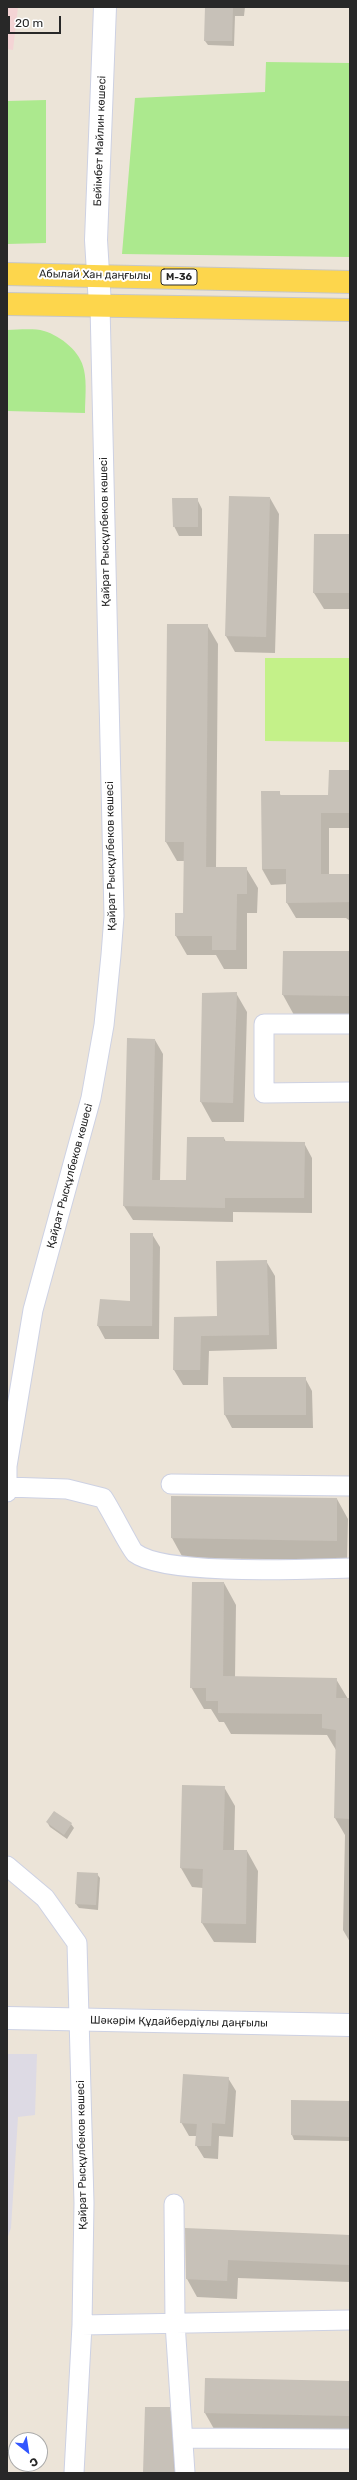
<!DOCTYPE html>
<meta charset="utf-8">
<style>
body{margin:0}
#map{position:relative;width:357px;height:2480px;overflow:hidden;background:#ece4d8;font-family:Rubik,sans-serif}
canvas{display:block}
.frame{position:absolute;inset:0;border:8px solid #282828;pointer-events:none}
.north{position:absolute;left:8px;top:2432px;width:40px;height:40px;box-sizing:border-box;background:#fff;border:1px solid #a9a9a9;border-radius:50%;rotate:150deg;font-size:11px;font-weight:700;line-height:16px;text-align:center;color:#282828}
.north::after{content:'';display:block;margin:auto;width:14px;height:18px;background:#3256ff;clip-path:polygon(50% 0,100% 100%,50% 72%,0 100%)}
.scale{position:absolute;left:8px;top:16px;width:53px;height:18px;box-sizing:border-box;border:2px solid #282828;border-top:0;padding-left:5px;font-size:12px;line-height:14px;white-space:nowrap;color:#282828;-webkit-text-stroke:3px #fff;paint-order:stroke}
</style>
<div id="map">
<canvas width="357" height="2480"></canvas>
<div class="frame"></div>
<div class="north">С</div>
<div class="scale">20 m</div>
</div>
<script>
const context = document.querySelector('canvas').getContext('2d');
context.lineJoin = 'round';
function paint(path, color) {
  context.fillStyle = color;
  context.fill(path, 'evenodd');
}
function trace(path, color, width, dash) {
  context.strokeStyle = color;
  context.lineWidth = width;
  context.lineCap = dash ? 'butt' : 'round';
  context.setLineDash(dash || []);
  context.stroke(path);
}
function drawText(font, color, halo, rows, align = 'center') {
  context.font = font + ' Rubik,sans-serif';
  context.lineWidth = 4;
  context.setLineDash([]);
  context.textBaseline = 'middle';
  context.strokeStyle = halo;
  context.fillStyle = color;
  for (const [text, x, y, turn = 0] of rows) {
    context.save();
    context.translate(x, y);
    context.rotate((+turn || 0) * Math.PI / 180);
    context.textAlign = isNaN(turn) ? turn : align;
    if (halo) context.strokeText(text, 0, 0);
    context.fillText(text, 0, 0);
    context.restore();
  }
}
const industrial = new Path2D(`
 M7,2054H37L35,2115L18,2117L11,2228L7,2239Z`);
const medical = new Path2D(`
 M7,7H18L13,50L7,49Z`);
const green = new Path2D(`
 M266,62L350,63V257L122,254L135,98L265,92Z
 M46,100V243L7,244V101Z
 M7,330C18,330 33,328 44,331C61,336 81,352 84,370C87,383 85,400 85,413L7,411Z`);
const pitch = new Path2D(`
 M265,658H350V742L265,741Z`);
const shadow = new Path2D(`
 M216,7H245L244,16H235L234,46L208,45L205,41Z
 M270,498L279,514L275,653L235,652L226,636Z
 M197,499L202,509V536H179L174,526Z
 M350,535V609H324L314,593Z
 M207,625L218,644L216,868H246L258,888L257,913H247V969H224L216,955H187L176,936L184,914L185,861H177L166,842Z
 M350,771V828H329V875H350V921L346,918H296L287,903V884L271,885L262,869V792H279L281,796H329Z
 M284,952H350V1015H294L283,995Z
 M236,993L247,1012L244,1122H212L201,1102L203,994Z
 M155,1040L163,1054L160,1181H187L224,1138L226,1142L304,1143L312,1158V1213L233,1212V1222L133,1220L124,1206Z
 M152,1234L160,1247L159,1339H105L98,1326L131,1302Z
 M266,1261L275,1276L277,1349L209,1351L208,1385H183L174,1370L175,1318L218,1317Z
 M305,1378L312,1391L313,1428H232L225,1415Z
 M172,1497L337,1499L348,1519L347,1560L183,1558L172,1538Z
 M224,1583L236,1605L235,1678L336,1679L348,1699H350V1942L343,1930L345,1835L335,1818L336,1750L327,1735L231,1734L224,1722H219L211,1709H204L191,1687Z
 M224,1787L235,1806L234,1851H247L258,1871L256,1943L214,1942L202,1923L203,1888L192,1887L181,1868Z
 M54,1812L71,1824L74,1828L67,1839L50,1827L47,1822Z
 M97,1874L100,1878L98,1910L79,1908L76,1904Z
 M228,2078L236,2091L233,2137L219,2136L218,2159L204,2158L196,2145L197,2136H189L181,2122Z
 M292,2101L350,2102V2141L294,2140L292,2135Z
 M186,2229L350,2236V2282L238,2278L237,2299L197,2297L187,2279Z
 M350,2382V2431L214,2429L205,2413Z
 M169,2408L181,2430L184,2473H144Z`);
const building = new Path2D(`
 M205,7H233L232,41H204Z
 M229,496L270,497L266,637L225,636Z
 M172,498H198V527H173Z
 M314,534H350V593H313Z
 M167,624H208L206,867H247V894H237L236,950H212V936H175V913H183L184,842H165Z
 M329,770H350V813H321V874H350V902L286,903V869H262L261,791H280V795H328Z
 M283,951H350V996L282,995Z
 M237,992L233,1103L200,1102L202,993Z
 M127,1038L155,1039L152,1180H186L187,1137H224V1141L305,1142L304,1198H225V1208L123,1206Z
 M130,1233H153L152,1326H97L100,1299L130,1301Z
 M267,1260L269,1335L201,1336L200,1370H173L174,1317L217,1316L216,1261Z
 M223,1377H306V1415H224Z
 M171,1496L337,1498V1541L171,1538Z
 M192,1582H224L223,1676L337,1678L336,1698H350V1819L334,1818L336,1730L322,1728V1714L218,1713V1701H206V1688H190Z
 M182,1785L225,1786L223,1850H247L246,1924L201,1923L203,1869L180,1868Z
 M54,1811L72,1823L64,1835L46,1822Z
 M77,1872L98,1873L96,1905L75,1904Z
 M183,2074L229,2077L225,2124L212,2123L211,2146H195L197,2124L180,2123Z
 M291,2100L350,2101V2137L291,2135Z
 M185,2228L350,2235V2265L228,2260L227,2281L186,2279Z
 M205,2378L350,2381V2416L204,2413Z
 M145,2407H170L174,2473H143Z`);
const minor = new Path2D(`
 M350,1024H264V1093L350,1092
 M171,1484L350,1486
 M7,1487L67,1489L103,1498C110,1508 131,1550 135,1553C165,1576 308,1569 350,1568
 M7,1492V1466L33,1310L91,1098L104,1025L111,955L114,916L100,305
 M7,1866L45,1898L77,1943L84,2203L82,2325L74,2473
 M174,2204L175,2323L185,2473
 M82,2325L350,2320
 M183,2438L350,2439`);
const tertiary = new Path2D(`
 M100,305L96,240L105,7`);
const secondary = new Path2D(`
 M7,2018L350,2025`);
const primary = new Path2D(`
 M7,274L350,282
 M7,304L350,310`);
const shields = [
 [179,277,36]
];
const shieldNames = [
 ["M-36",179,277]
];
const streetNames = [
 ["Бейімбет Майлин көшесі",100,141,-88],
 ["Абылай Хан даңғылы",95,275,1],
 ["Қайрат Рысқұлбеков көшесі",105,532,-91],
 ["Қайрат Рысқұлбеков көшесі",111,856,-91],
 ["Қайрат Рысқұлбеков көшесі",70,1176,-75],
 ["Шәкәрім Құдайбердіұлы даңғылы",179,2022,1],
 ["Қайрат Рысқұлбеков көшесі",82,2155,-91]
];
paint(industrial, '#dddae4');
paint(medical, '#f4d4d5');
paint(green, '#ace98e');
paint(pitch, '#c4f189');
paint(shadow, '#0003');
paint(building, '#c7c1b8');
trace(minor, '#cdd1e3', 21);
trace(tertiary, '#cdd1e3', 24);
trace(secondary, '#cdd1e3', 24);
trace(primary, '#c7c7c7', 24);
trace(minor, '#fff', 19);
trace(tertiary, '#fff', 22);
trace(secondary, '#fff', 22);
trace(primary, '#fdd64c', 22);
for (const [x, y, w] of shields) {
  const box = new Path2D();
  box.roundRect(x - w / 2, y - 8, w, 16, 3);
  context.fillStyle = '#fff';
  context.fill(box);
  trace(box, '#282828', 1);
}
drawText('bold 10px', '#282828', null, shieldNames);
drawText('11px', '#282828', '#fff', streetNames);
</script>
